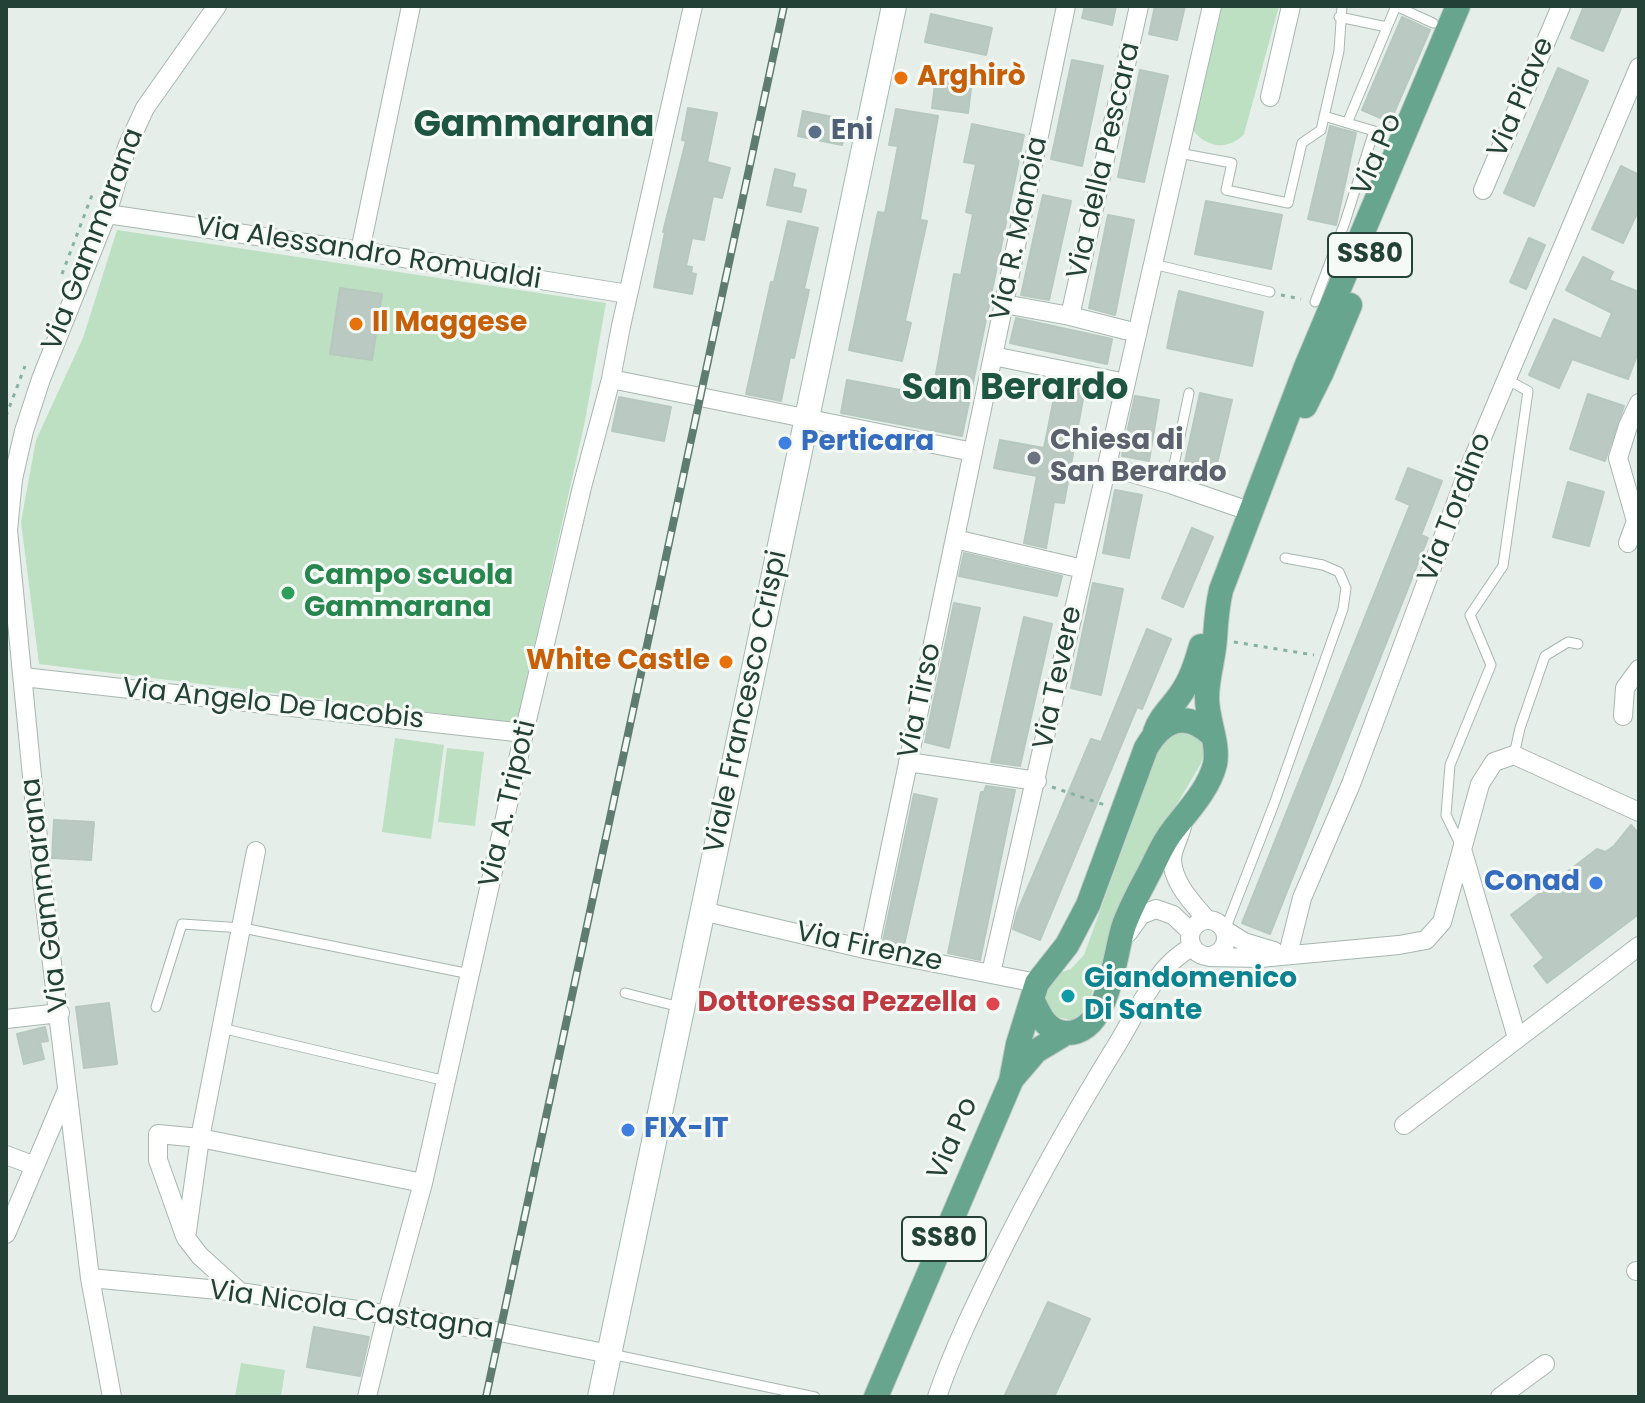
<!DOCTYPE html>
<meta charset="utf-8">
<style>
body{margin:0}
#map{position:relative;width:1645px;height:1403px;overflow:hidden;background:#e5eee9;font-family:Poppins,sans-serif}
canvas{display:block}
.frame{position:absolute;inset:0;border:8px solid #234136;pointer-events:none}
</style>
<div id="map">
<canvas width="1645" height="1403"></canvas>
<div class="frame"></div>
</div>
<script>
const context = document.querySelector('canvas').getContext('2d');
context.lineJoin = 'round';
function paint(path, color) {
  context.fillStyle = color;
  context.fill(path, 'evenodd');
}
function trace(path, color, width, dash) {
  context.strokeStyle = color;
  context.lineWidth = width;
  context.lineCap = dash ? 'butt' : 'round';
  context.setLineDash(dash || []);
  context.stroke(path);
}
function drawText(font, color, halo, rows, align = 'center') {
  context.font = font + ' Poppins,sans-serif';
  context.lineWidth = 6;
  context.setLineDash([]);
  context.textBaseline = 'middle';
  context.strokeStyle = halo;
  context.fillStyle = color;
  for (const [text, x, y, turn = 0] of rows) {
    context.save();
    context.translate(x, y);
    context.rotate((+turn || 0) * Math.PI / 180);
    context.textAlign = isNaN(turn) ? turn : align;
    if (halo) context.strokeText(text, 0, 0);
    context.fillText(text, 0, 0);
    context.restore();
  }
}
const green = new Path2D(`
 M1220,6H1279L1244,134C1228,151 1206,148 1192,129Z
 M117,230L606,303L585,421L517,723L39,664L21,522L36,440L83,338Z
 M1179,729L1200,739L1204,753L1201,763L1169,818L1117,921L1086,1010L1072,1020L1056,1017L1046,1007L1044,991L1059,973L1071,969L1084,955L1157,754L1167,737Z
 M395,738L444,745L431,839L382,832Z
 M447,748L484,752L475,826L438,822Z
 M241,1363L285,1370L281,1397H235Z`);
const building = new Path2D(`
 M1085,6H1116L1112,25L1082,18Z
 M1155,6H1185L1177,40L1149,34Z
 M1584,6H1622L1603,51L1571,38Z
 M931,14L992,28L986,55L925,42Z
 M1402,17L1430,30L1390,122L1362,110Z
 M1072,60L1103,66L1082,166L1051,159Z
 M1558,68L1588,81L1534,206L1504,193Z
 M1140,70L1168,76L1144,182L1118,177Z
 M936,76L972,80L968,113L932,108Z
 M688,108L717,113L707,162L730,168L722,198L713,196L704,240L692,238L686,266L692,267L691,273L696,274L692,294L654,287L665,232H663L686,141L682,140Z
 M896,109L938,116L920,220L927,221L905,321L911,323L902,361L849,350L878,212L885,213L898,146L889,145Z
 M803,111L847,120L842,145L798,136Z
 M972,124L1024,135L962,436L841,413L847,380L932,396L954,274L961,275L973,214L966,212L976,164L964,162Z
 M1330,126L1356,133L1336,225L1308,219Z
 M1621,166L1639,175V209L1623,243L1592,229Z
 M775,169L795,174L792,187L806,190L801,212L767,205Z
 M1043,195L1071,201L1049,300L1021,295Z
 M1206,201L1282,215L1271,269L1195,254Z
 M1108,215L1134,220L1115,315L1089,308Z
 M788,221L818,228L804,289L809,290L794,358L790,357L781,401L746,394L771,282H774Z
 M1529,238L1545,245L1526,289L1510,282Z
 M1583,257L1613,272L1609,280L1639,292V350L1628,379L1572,359L1559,388L1529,375L1554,319L1601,339L1612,313L1566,290Z
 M340,288L382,294L372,360L330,354Z
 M1179,291L1263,312L1252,366L1167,348Z
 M1016,318L1112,339L1107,364L1010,343Z
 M1057,383L1085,388L1064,503L1054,502L1046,548L1024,543L1037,476L994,468L1000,440L1044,448Z
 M1200,393L1232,400L1216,468L1185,462Z
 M1588,394L1624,406L1605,461L1570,449Z
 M1135,396L1159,400L1149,461L1122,456Z
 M619,397L671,407L664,441L612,431Z
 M1408,468L1442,481L1421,535L1428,538L1270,934L1242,923L1410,505L1396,499Z
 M1568,482L1604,492L1589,546L1553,537Z
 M1115,490L1142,495L1129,558L1103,553Z
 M1192,528L1213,537L1183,607L1162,598Z
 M964,553L1062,576L1057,596L959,576Z
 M1093,583L1123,589L1101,695L1071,688Z
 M954,603L980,608L949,748L925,742Z
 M1024,617L1052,624L1020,766L991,762Z
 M1147,629L1171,639L1142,709L1137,707L1040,940L1013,929L1017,913L1091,739L1101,742Z
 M986,786L1015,790L980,960L948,953L981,792H984Z
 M914,794L937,799L904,945L883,941Z
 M54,820L94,822L91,860L52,858Z
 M1631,825L1639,834V914L1547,983L1534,966L1544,958L1511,915L1597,849L1605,852L1614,846Z
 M109,1003L117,1064L84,1068L76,1007Z
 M45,1027L48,1041L40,1042L44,1059L24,1064L17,1034Z
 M1048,1302L1090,1319L1054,1397H1004Z
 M314,1327L369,1337L360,1376L307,1367Z`);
const path = new Path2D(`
 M62,274L92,195
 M1281,295L1301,299
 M6,416L25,366
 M1234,642L1314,655
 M1052,787L1105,805`);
const lane = new Path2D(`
 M1339,17L1387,27
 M1348,121L1396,6L1433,23
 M1179,153L1232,163L1226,190L1288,203L1302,143L1321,130L1339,51L1342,6
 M1153,264L1270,292
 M1315,302L1345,222L1374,131L1324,116
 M1170,484L1189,393
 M1514,755L1520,728L1545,656L1568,642L1578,644
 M1460,844L1446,815L1450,765L1491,665L1470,615L1503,566L1528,391L1506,379
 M1225,930L1274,804L1343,609L1346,588L1339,572L1323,565L1285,558
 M625,993L680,1007
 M156,1007L182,924L243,928L470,974
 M221,1028L446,1081
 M611,1354L815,1397`);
const street = new Path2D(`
 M1270,97L1291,6
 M1483,190L1561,6
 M107,214L360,251L628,294
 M360,251L411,6
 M1004,304L1070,316L1137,333
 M1070,316L1139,6
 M993,356L1126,383
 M611,379L973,452
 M1107,466L1170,484L1252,512
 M955,539L1083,569
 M1628,543L1636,521L1618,458L1628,426L1639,403
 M23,677L524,733
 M1623,716L1625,688L1639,669
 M908,762L1037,781
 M1182,827C1179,837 1173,849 1172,858C1172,883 1193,903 1207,920
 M1462,849L1517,1038
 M702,911L869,950L1037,983
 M1190 938a18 18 0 1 1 36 0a18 18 0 1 1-36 0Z
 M1225,930L1244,942L1274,951
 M1128,933L1141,915L1156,909L1173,915L1191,932
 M869,950L1066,6
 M1288,954L1302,898L1351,784L1469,468L1639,67
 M1209,957L1260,958L1399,945L1426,940L1442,922L1480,784L1494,762L1514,755L1639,812
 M991,973L1212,6
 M6,1019L60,1013
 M1404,1125L1639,946
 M6,1155L35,1166
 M6,1234L67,1090
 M185,1236L158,1160V1134L200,1138L423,1183
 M1636,1271H1639
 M90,1278L240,1292L500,1332L609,1354
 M240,1292L200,1256L186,1238L200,1138L256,851
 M112,1397L90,1278L43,889L8,530L13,479L24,431L41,379L107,214L127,147L145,108L217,6
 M367,1397L387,1314L423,1183L524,733L582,487L611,379L621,326L693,6
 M937,1397C953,1350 974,1307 996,1262C1033,1187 1074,1114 1118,1043C1138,1010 1157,965 1192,947
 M1500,1397L1545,1364`);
const secondary = new Path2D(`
 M600,1397L894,6`);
const primary = new Path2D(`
 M1305,406L1321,374L1350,305
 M1155,732C1160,717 1171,708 1180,695C1191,680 1196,663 1201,646
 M1033,1001C1040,1016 1047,1032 1066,1033C1109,1034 1114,957 1123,928C1130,907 1142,887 1152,867C1158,855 1164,841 1173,830C1187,812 1209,789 1215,764C1219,743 1207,720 1207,698C1207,677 1214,658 1215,638C1216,621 1217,607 1221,590L1306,367L1458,6
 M1012,1079L1036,1051L1066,1033
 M876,1397L1011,1081L1018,1044L1037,983L1067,945L1088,905L1146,748C1163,719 1186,710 1212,735`);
const rail = new Path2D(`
 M486,1397L784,6`);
const markers = [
 [901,78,8,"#e8710a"],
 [815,132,8,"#5c6f8a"],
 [356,324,8,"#e8710a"],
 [785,443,8,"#3f7fe0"],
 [1034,458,8,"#6b7280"],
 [288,593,8,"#2e9e5b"],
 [726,662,8,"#e8710a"],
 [1596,883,8,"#3f7fe0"],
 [1068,996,8,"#0f9aa8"],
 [993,1004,8,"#e0444e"],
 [628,1130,8,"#3f7fe0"]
];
const shields = [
 [1370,255,84],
 [944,1239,84]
];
const shieldNames = [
 ["SS80",1370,255],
 ["SS80",944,1239]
];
const foodNames = [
 ["Arghirò",917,78],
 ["Il Maggese",372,324],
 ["White Castle",710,662,"right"]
];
const streetNames = [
 ["Via Piave",1522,98,-67],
 ["Via Po",1378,155,-67],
 ["Via della Pescara",1105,161,-77],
 ["Via R. Manoia",1020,229,-78],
 ["Via Gammarana",94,240,-69],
 ["Via Alessandro Romualdi",368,254,9],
 ["Via Tordino",1456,508,-69],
 ["Via Tevere",1059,678,-78],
 ["Via Tirso",921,701,-78],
 ["Viale Francesco Crispi",747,702,-78],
 ["Via Angelo De Iacobis",273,705,6],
 ["Via A. Tripoti",509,804,-77],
 ["Via Gammarana",46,895,-97],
 ["Via Firenze",869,948,12],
 ["Via Po",954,1139,-67],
 ["Via Nicola Castagna",351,1311,8]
];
const serviceNames = [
 ["Eni",831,132]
];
const worshipNames = [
 ["Chiesa di",1050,442],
 ["San Berardo",1050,474]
];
const shopNames = [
 ["Perticara",801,443],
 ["Conad",1580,883,"right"],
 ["FIX-IT",644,1130]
];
const leisureNames = [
 ["Campo scuola",304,577],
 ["Gammarana",304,609]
];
const cultureNames = [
 ["Giandomenico",1084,980],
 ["Di Sante",1084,1012]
];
const healthNames = [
 ["Dottoressa Pezzella",977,1004]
];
const districtNames = [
 ["Gammarana",534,127],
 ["San Berardo",1015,390]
];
paint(green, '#bde0c3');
paint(building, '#bac9c2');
trace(building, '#b7c8bf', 2);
trace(lane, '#a7b7b0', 11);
trace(street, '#a7b7b0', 20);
trace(secondary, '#a2bbb0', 26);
trace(primary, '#c1cac7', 26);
trace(path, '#84b39f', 3, [4, 6]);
trace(lane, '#fff', 9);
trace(street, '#fff', 18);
trace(secondary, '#fff', 24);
trace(primary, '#68a58f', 24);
trace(rail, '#5e7c71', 8);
trace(rail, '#f6faf7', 5, [15]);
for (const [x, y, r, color] of markers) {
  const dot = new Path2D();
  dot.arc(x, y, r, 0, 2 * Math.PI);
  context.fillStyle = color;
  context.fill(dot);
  trace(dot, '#f6faf7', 3);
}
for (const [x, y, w] of shields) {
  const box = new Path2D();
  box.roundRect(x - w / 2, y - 22, w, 44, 6);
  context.fillStyle = '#f6faf7';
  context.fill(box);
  trace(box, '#234136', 2);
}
drawText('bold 26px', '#234136', null, shieldNames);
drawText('bold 28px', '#c56008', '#f6faf7', foodNames, 'left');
drawText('28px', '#234136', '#f6faf7', streetNames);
drawText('bold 28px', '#4e5e75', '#f6faf7', serviceNames, 'left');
drawText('bold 28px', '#5b616d', '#f6faf7', worshipNames, 'left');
drawText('bold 28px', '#366cbe', '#f6faf7', shopNames, 'left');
drawText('bold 28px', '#27864d', '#f6faf7', leisureNames, 'left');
drawText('bold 28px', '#0d838f', '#f6faf7', cultureNames, 'left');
drawText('bold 28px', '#be3a42', '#f6faf7', healthNames, 'right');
drawText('bold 36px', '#1e5442', '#f6faf7', districtNames);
</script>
